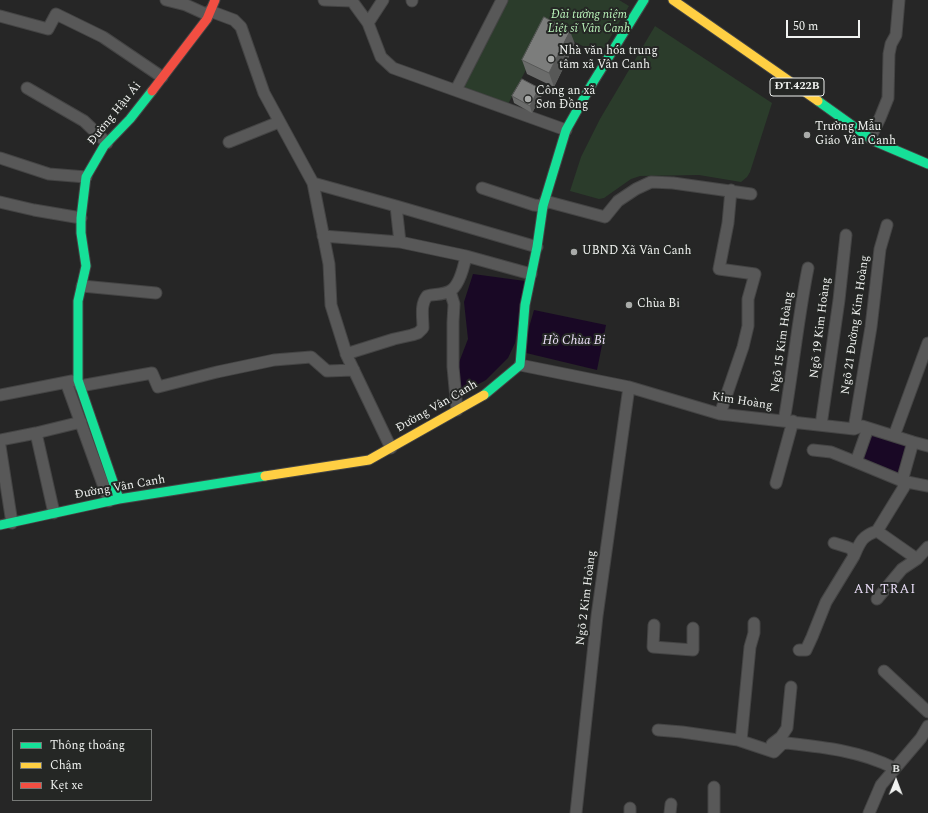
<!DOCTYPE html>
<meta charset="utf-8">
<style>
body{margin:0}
#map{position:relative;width:928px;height:813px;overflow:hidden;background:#262626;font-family:Spectral,serif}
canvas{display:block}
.legend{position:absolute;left:12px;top:729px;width:140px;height:72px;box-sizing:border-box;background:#252725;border:1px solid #767876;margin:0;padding:5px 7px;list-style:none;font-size:12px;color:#f0f2f0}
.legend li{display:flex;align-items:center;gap:8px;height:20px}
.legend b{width:20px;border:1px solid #767876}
.north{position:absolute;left:876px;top:761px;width:40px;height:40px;-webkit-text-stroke:3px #252725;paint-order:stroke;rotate:1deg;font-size:11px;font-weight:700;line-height:16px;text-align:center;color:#f0f2f0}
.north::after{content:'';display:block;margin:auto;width:14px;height:18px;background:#f0f2f0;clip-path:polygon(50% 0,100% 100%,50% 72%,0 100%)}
.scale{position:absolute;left:786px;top:20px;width:74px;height:18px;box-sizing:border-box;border:2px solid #f0f2f0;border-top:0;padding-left:5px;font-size:12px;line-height:14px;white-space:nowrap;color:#f0f2f0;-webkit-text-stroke:3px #252725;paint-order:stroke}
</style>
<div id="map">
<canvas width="928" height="813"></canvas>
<ul class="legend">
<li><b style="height:5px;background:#16e098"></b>Thông thoáng</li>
<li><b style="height:5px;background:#ffcf43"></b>Chậm</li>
<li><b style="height:5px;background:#f24e42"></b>Kẹt xe</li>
</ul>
<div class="north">B</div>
<div class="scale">50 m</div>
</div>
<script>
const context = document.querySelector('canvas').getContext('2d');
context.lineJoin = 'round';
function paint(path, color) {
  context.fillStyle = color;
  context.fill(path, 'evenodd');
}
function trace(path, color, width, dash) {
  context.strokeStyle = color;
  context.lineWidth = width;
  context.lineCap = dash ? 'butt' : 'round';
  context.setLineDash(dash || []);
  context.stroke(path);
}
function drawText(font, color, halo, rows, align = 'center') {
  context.font = font + ' Spectral,serif';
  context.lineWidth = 4;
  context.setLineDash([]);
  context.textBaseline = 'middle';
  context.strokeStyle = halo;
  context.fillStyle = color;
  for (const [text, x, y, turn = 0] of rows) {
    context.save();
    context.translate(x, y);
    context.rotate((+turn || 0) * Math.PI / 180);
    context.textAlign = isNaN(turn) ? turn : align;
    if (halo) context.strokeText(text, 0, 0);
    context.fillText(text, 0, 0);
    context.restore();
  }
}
const green = new Path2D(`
 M506,0H619L629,6L600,55L548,28L507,106L461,88Z
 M655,26L772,103L750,172L747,177L741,182L699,175L640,176L631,179L604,198L599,199L570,191L581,157L600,119Z`);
const water = new Path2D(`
 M473,274L525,281L515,343L508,358L486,380L460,394L458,365L468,339L464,302Z
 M534,310L606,325L597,370L522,352Z
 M871,433L908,445L898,476L860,462Z`);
const street = new Path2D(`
 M166,0L186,5L208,15
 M324,0L352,1L368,23
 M383,0L368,23L381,57L393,68L566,130
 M412,1V0
 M210,11L234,20L241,27L264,93L313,183L329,264L331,305L347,356L391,448
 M0,16L48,29L56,14L103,37L162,77
 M27,88L84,121L107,143
 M456,90L502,0
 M870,138L880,118L888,98L889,54L891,44L896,35L899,0
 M229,142L279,122
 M0,158L49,174L86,177
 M313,183L396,206L537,247
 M482,188L534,205L543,206
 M545,201L605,217L618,201L636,189L651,182L673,183L751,194
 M0,202L34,210L81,218
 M396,206L400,242
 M323,236L400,242L466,256L531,274
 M82,286L156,293
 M450,291L454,304L453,322V367L457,410
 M346,354L394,339L412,335L418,333L423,328C423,317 420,305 427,296C434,294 443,295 450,291C459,286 464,266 466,256
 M520,365L629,387L720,414L854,429L862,426L913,442L928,446
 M66,382L109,501
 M80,386L152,373L158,387L217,372L274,360L311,357L327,371L354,370
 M0,395L72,381
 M720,414L743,347L748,326V299L755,274L719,269L728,223L731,190
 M784,421C793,370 798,318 808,268
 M821,425L839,300L846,235
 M868,428L856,462L902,481L904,487L877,531L917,559
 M854,429L871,327L880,249L887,225
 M36,433L54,513
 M894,436L928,343
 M0,440L36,433L81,422
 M913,442L902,481L928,486
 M0,446L12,523
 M813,450L831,452L856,462
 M776,483L793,421
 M854,556C860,542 862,536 877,531
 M877,599L902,569L917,559L928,547
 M654,625L653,647L693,650V628
 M799,650H806L812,637L826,602L854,556L852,549L847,547L834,543
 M884,671L928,712
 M658,730L682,732L738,740L774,752L782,744L787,743C823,747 861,751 894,768
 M741,741L750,647L754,633V623
 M772,746V744L781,737L787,728L791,687
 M576,813L597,616L629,387
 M630,813V808
 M670,813L671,804
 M714,813V787
 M869,813L881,785L921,738L928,726`);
const fast = new Path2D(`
 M818,101L874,141L928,164
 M484,395L520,365L525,305L537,247L543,206L566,130L592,84L644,0
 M119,499L78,380V301L86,266L81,233V218L86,177L104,146L130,119L152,91
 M0,525L119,499L265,476`);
const slow = new Path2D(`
 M673,0L818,101
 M265,476L369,460L484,395`);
const jam = new Path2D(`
 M152,91L207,19L215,0`);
const wall = new Path2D(`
 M575,44L554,87L527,74L522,60Z
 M542,95L532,113L514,103L512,96Z`);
const shadedWall = new Path2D(`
 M570,31L575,44L554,87L549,73Z
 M539,88L542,95L532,113L530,106Z`);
const building = new Path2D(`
 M544,17L570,31L549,73L522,60Z
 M522,79L539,88L530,106L512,96Z`);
const markers = [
 [551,59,4,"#a9aba9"],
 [528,99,4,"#a9aba9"],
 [807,135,4,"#a9aba9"],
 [574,252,4,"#a9aba9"],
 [629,305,4,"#a9aba9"]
];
const shields = [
 [797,87,54]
];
const shieldNames = [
 ["ĐT.422B",797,87]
];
const parkNames = [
 ["Đài tưởng niệm",589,16],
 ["Liệt sĩ Vân Canh",589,30]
];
const poiNames = [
 ["Nhà văn hóa trung",559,52],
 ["tâm xã Vân Canh",559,66],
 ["Công an xã",536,92],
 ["Sơn Đồng",536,106],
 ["Trường Mẫu",815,128],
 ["Giáo Vân Canh",815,142],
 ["UBND Xã Vân Canh",582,252],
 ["Chùa Bi",637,305]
];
const streetNames = [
 ["Đường Hậu Ái",115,114,-51],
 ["Ngõ 21 Đường Kim Hoàng",856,325,-82],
 ["Ngõ 19 Kim Hoàng",821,328,-83],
 ["Ngõ 15 Kim Hoàng",783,342,-82],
 ["Kim Hoàng",742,402,9],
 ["Đường Vân Canh",437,407,-30],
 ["Đường Vân Canh",120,488,-10],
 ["Ngõ 2 Kim Hoàng",587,598,-83]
];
const waterNames = [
 ["Hồ Chùa Bi",574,341]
];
const neighbourhoodNames = [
 ["AN TRAI",885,590]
];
paint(green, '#2b3c2b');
paint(water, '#190825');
trace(street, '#444', 13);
trace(fast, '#444', 11);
trace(slow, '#444', 11);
trace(jam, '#444', 11);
trace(street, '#585858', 11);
trace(fast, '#16e098', 9);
trace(slow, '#ffcf43', 9);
trace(jam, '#f24e42', 9);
paint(wall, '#6b6c6b');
paint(shadedWall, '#575857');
paint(building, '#7c7d7c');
trace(building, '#575857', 1);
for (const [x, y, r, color] of markers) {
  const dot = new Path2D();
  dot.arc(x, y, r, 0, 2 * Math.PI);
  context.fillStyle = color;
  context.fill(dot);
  trace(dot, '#252725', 1.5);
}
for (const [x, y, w] of shields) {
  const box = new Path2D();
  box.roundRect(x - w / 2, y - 9, w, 18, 3);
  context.fillStyle = '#252725';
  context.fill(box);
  trace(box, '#f0f2f0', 1);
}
drawText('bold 11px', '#f0f2f0', null, shieldNames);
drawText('italic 12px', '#baf3ba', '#252725', parkNames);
drawText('12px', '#f0f2f0', '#252725', poiNames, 'left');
drawText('12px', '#f0f2f0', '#252725', streetNames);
drawText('italic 13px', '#ebdef8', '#252725', waterNames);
context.letterSpacing = '1px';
drawText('13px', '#e9dcf7', '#252725', neighbourhoodNames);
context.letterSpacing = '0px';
</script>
